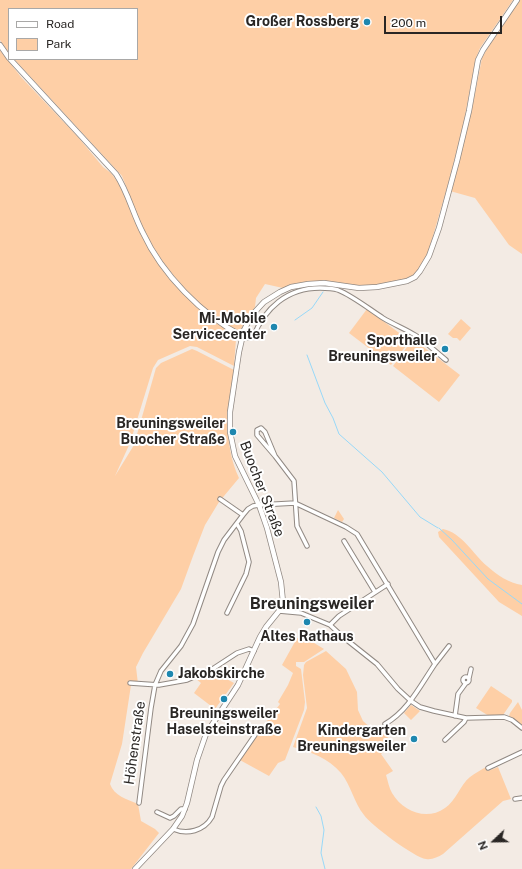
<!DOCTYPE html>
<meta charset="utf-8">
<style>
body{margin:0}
#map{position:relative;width:522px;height:869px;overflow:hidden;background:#f3ebe4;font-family:"Public Sans",sans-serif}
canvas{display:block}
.legend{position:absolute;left:8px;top:8px;width:130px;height:52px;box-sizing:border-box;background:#fff;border:1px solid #a9a8a7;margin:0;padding:5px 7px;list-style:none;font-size:12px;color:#292624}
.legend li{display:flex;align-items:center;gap:8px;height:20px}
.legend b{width:20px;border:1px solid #a9a8a7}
.north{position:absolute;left:474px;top:821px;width:40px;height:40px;-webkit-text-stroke:3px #fff;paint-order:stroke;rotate:248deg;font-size:11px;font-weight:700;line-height:16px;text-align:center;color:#292624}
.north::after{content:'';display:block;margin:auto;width:14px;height:18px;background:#292624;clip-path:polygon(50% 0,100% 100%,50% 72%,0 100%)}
.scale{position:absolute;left:384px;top:16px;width:118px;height:18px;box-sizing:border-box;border:2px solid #292624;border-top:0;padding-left:5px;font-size:12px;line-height:14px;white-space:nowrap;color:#292624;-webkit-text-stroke:3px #fff;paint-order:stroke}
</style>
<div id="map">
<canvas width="522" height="869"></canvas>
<ul class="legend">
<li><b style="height:5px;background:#fff"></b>Road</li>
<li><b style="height:11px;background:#fecfa6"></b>Park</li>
</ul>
<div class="north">N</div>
<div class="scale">200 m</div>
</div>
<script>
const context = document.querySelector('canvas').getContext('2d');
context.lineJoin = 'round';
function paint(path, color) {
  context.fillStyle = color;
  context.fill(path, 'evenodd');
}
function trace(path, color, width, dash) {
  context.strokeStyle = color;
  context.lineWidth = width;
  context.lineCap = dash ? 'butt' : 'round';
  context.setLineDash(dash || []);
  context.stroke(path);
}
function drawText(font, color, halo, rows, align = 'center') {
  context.font = font + ' "Public Sans",sans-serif';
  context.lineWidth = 4;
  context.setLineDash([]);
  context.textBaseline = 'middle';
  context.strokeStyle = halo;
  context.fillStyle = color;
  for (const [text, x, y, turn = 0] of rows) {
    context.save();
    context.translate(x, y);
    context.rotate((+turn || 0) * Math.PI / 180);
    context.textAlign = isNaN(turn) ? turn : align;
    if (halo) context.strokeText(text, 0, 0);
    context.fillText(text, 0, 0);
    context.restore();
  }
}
const green = new Path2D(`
 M0,0H513L480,48L476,58L463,126L449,181L428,253L422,266L414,276L407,280L380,285L364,286L293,285L283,288L265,284L256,298L255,307L249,315L241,329L238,330C209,322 159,262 146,235C136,216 130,195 122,176L14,59H137V9H9V53L0,40Z
 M520,0H522V254L509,245L475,198L450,191L471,113L482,58L487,49Z
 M0,50L21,77L78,137L103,167L111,173L120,185L138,228L154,257L192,302L209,317L232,333L236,339L234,366L197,347L190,346L158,360L153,368L130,443L115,476L134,445L156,368L161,363L192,349L197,351L234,370C228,406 223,444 239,478L219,502L205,525L193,556L181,589L143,653L136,667L138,684L131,685L122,744L110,784C114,796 127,799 138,804L141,821L155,829L159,833L131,869H0Z
 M367,309L410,341L391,365L349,333Z
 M461,319L471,328L460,341L457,338H453L448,334Z
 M413,339L460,375L439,402L393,366Z
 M338,510L344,519L342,522L334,518Z
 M443,529C462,533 473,554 487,566C497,575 509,583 522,585V616L499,602L439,537L438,532Z
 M297,638H306L324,649L304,662H296V666L301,669L305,702L304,710L285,760L278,763L269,776L238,759L280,704L278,702L288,685L293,673L282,665Z
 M326,651L346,669L357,692L358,710L363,721L372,729L385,735L394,743L381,754L393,771L386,775C388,781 389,788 392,793C403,812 427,821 445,808C456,801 460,785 470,777C475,773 481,770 486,767L488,771L498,767L511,799L503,801L443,854C438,857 432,860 426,859C415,858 371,825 364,815C354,803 351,785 341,773C328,758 311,752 293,747L307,708L303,675L304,665L306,662Z
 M211,672L221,680L223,677L234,683L215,709L194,693L201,683L196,679Z
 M491,686L512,700V702L503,715L489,716L476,708Z
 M518,702L522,710V725L509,716L510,713Z
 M411,705L420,711L411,720L404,713Z`);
const stream = new Path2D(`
 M295,320L312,308L323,292
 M307,355L325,403L333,418L339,434L382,472L420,517L438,528
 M439,528L452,540L488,579L522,604
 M316,807L321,816L324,830L321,853L325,869`);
const minor = new Path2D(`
 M242,336L247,338L253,337C265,308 287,288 320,288C326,288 332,288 338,290C353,296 369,309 383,318C393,324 405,329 415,335C426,342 436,352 446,360
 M261,428L265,432L275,456L257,435V430Z
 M275,456L294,481L297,526L307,546
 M220,499L243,515
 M344,541L375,592
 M279,611L301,613L330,625L343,637L377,664L398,689L411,701L420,707L434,711L466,718L504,717L512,720L522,728
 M227,613L246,574L249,562L241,531L237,524
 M330,625L339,616L388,584
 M435,664L449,646
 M463 680a3 3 0 1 1 6 0a3 3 0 1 1-6 0Z
 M469,678L471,669
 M130,683L159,685L187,680L214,668L237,653L249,649L254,651
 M455,716L458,694L466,683
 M445,740L464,722L466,718
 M488,768L522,752
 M515,799L522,798
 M139,803L151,708L155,685L161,671L181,646L193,624L218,552L224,540L243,515L248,509L253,506L259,505L295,503L346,527L357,534L435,664C420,686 408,711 385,724
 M157,812L170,818L174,816L181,809H185
 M173,829C187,835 204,831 212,817L221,786L224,780L255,735`);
const tertiary = new Path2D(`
 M0,45L9,58
 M10,59L116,174C128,192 133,214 143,233C162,274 202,315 242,336
 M135,869L173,829L182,816L187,803L197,760L206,734L238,685L260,637L266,627L279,611L283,602L281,582L267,528L259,505L235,456L230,432V412L239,352L244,330L252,315L264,302L280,292L291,287L308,284L324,283L359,288L377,287L407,281L415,277L420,271L429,256L439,228L457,161L469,111L478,60L483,50L517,0`);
const markers = [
 [367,22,4,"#1e87af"],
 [274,327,4,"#1e87af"],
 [445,349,4,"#1e87af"],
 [233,432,4,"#1e87af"],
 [307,622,4,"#1e87af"],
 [170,674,4,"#1e87af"],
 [224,699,4,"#1e87af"],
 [414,739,4,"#1e87af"]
];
const poiNames = [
 ["Großer Rossberg",359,22],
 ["Mi-Mobile",266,319],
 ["Servicecenter",266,335],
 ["Sporthalle",437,341],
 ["Breuningsweiler",437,357],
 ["Breuningsweiler",225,424],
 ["Buocher Straße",225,440],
 ["Altes Rathaus",307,637,"center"],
 ["Jakobskirche",178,674,"left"],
 ["Breuningsweiler",224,714,"center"],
 ["Haselsteinstraße",224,730,"center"],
 ["Kindergarten",406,731],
 ["Breuningsweiler",406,747]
];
const streetNames = [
 ["Buocher Straße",262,489,69],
 ["Höhenstraße",135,743,-82]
];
const quarterNames = [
 ["Breuningsweiler",312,604]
];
paint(green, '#fecfa6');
trace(stream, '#97d8f8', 1);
trace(minor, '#918983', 5.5);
trace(tertiary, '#918983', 6);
trace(minor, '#fff', 3.5);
trace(tertiary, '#fff', 4.5);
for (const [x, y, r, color] of markers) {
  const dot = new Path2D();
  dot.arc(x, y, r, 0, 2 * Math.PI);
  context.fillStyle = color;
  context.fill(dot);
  trace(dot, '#fff', 1.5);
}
drawText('bold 14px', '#292624', '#fff', poiNames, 'right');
drawText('14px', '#292624', '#fff', streetNames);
drawText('bold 16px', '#292624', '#fff', quarterNames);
</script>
